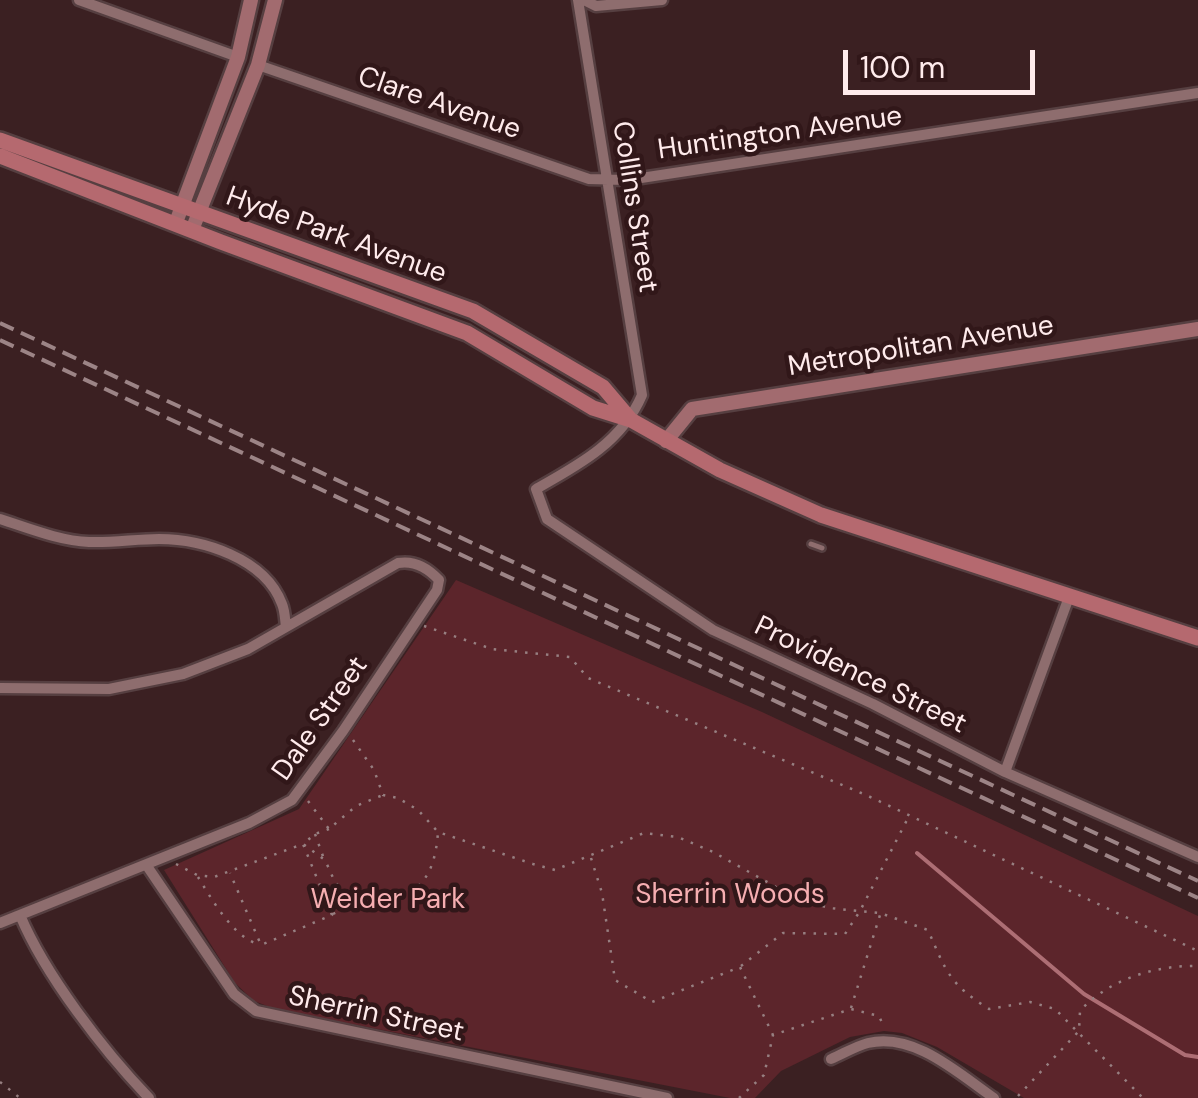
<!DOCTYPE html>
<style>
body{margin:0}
#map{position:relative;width:1198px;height:1098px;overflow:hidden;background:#3b2022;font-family:"DM Sans",sans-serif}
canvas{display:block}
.scale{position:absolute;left:843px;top:50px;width:192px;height:45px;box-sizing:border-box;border:5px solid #ffebec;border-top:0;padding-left:12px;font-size:30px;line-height:35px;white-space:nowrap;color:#ffebec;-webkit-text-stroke:8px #311719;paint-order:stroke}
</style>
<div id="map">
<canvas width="1198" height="1098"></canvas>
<div class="scale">100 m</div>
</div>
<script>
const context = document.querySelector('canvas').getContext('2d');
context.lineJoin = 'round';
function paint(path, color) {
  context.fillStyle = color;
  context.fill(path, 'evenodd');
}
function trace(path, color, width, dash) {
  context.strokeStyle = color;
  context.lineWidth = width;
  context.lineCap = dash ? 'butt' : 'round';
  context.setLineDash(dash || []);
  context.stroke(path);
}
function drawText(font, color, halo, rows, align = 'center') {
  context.font = font + ' "DM Sans",sans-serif';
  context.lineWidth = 9;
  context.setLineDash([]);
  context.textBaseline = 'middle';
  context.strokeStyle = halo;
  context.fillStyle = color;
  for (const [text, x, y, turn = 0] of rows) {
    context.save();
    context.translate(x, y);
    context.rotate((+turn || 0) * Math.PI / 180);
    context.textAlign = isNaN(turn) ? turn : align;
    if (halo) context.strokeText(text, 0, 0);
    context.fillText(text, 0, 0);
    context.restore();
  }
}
const green = new Path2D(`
 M456,580L762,712L1198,916V1098H1024L937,1047L902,1033L884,1031L850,1037L781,1071L755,1098H730L275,1009L254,1001L235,983L164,870L299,809Z`);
const stream = new Path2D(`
 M917,853L1084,994L1185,1055L1198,1057`);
const path = new Path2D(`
 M424,626L492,649L570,657L588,678L866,795L1198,951
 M353,740L374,770L383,795L398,798L418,810L438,832L533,864L555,870L644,833L678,837L713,852L796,898L829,908L880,913L928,930C946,971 949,984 989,1009L1030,1002L1055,1009L1143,1098
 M308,801L329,829L356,806L383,795
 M329,829L315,834L303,844L325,860L335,882L354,903C408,902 434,890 438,832
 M315,834L324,859
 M591,858L602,893L615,980L652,1002L740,967L773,1035
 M176,864L197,875L214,877L303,844L332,915L261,945L230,873
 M198,877C211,898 233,937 258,944
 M333,914L352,904
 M741,966L783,933L845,934L860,911L908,818
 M851,1008L880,915
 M0,1082L20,1098
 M1018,1096L1079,1031L1080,1011C1109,979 1156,965 1198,966
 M739,1098L764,1075L773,1035L851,1009L879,1016L884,1027`);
const lane = new Path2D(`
 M811,544L822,548`);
const street = new Path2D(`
 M79,0L238,57
 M578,0L642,395C622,442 579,465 536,489L547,519L713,630L873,704L1005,772L1198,857
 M584,0L596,6L662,0
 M258,65L589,179L628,180L1198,93
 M0,519C28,528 60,541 89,542C113,543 136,539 159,539C202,539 265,558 282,604C285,611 285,620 286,627
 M0,688L109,689L183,674L248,649L398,563C415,560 428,568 439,580L437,590L343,731L292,800L249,823L0,923
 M1005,772L1069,597
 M147,866L234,994L256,1011L667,1098
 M20,915C45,975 104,1051 149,1098
 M831,1059C843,1054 856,1046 868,1043C914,1032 958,1073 994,1098`);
const secondary = new Path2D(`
 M178,217L238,57L251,0
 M192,230L258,65L275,0
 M666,441L692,409L1198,329`);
const primary = new Path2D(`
 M0,140L473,311L603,387L631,420
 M0,156L221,242L467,333L593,408L631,420L720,470L821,515L1198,638`);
const rail = new Path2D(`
 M0,323L1198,881
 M0,340L1198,898`);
const streetNames = [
 ["Clare Avenue",439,104,19],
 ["Huntington Avenue",780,134,-8],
 ["Collins Street",634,207,81],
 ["Hyde Park Avenue",336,236,20],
 ["Metropolitan Avenue",921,347,-9],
 ["Providence Street",860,676,26],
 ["Dale Street",321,719,-55],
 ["Sherrin Street",376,1015,12]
];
const parkNames = [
 ["Sherrin Woods",730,896],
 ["Weider Park",388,901]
];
paint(green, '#5c252b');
trace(stream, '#ad6e74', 4);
trace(lane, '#563f41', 10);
trace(street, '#563f41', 15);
trace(secondary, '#563f41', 19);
trace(primary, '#563f41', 20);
trace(path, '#977f81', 2.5, [2.5, 8]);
trace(lane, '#8e6d6e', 5);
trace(street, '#8e6d6e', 10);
trace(secondary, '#a26b6f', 14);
trace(primary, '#b5696f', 15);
trace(rail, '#9c8486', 4, [15, 8]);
drawText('28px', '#ffebec', '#311719', streetNames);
drawText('28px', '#f6aeb1', '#311719', parkNames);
</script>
